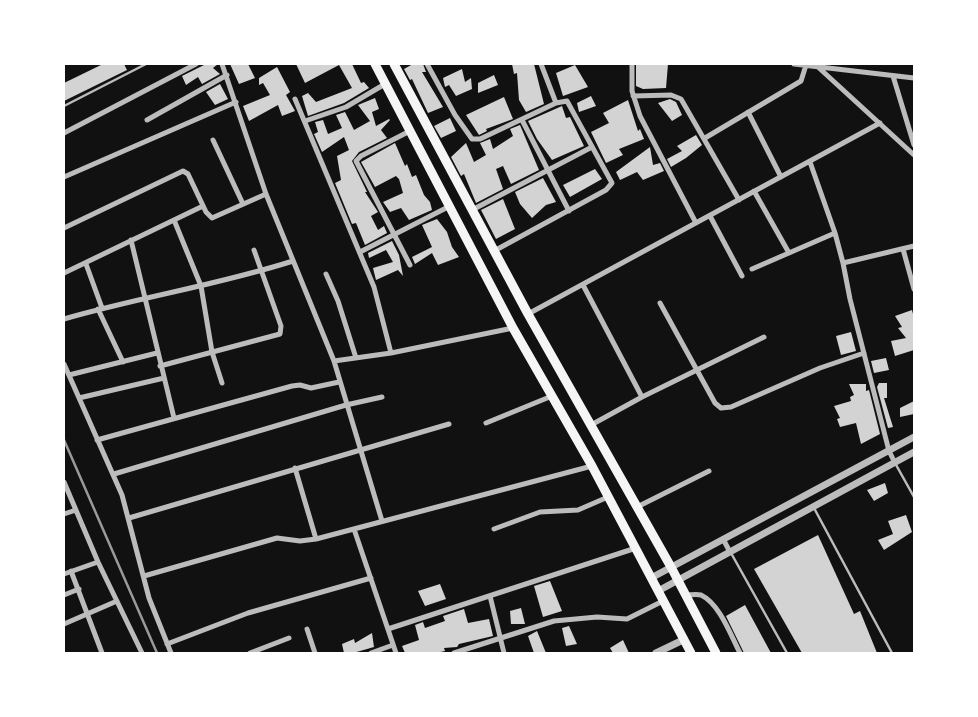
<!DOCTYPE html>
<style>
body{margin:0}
#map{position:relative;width:978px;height:717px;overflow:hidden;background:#111;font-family:Commissioner,sans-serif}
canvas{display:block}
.frame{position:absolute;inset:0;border:65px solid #fff;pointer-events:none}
</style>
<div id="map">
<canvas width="978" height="717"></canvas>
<div class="frame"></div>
</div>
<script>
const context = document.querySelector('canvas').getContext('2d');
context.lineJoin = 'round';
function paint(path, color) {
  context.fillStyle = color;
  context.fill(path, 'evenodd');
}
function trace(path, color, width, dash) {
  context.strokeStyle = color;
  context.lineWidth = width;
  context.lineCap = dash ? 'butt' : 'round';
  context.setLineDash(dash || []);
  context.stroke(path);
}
const building = new Path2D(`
 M103,64H124L127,70L64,101V83Z
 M206,64H218L213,68L220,74L202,84L198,77L186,85L182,76Z
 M230,64H248L255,78L239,84Z
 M296,64H352L361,83L364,82L369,88L344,103L308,116L302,96L308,93L316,102L352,88L339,65L305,83Z
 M413,64H423L426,72H422L443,107L428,113L412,79L410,80L404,69Z
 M512,64H534L544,104L526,112L519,100L517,73L514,74Z
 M636,64H668L666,88L643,89L636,86Z
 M575,65L588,87L563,96L556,73Z
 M277,67L290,92L286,95L295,111L282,116L278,105L249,121L243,106L270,95L263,83L259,85V78Z
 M462,69L465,82L471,78L472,89L456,96L449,85L445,87L443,78Z
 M494,75L498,85L478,93V83Z
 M220,84L228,99L215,105L206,92Z
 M591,96L596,106L579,112L577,103Z
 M504,97L513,119L486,129L487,131L479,135L466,115Z
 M375,98L379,109L372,112L376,126L389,119L390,120L381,130L387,138L359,152L352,161L367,192H365L378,212L371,216L378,230L384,226L387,233L365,245L356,223L352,224L335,183L341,180L337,156L349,150L344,137L322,152L314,134L318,132L315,122L323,120L328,134L342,128L336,115L345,112L354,130L370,121L358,105Z
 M670,99L676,102L682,115L672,121L658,103Z
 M628,100L638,131L640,129L644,139L619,149L623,155L606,163L591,132L609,123L603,113Z
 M562,106L566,118L570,117L584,146L552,160L537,139L528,121Z
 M450,118L456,131L441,138L434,126Z
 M520,125L539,170L511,184L503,166L496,169L503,189L476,203L464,174L461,176L451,157L466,143L474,162L486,155L480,143L490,139L493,149L513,136L510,129Z
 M696,135L702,145L686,158L671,167L667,159L682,151L677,146Z
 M395,143L405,166L407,164L412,177L416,175L424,195L430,202L432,210L409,220L401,208L390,212L383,202L403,193L399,179L396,176L375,187L361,162Z
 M650,147L653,165L660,163L664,171L643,180L637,172L620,180L616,172Z
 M595,169L602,179L570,197L563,185Z
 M543,178L556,202L546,205L532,218L520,204L515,192Z
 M503,199L515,229L496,239L481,210Z
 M437,219L447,232L452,247L459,257L438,265L432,253L415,264L412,257L432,247L422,225Z
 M392,241L399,255L403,276L398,270L376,280L373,268L393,262L386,250L369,258L368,253Z
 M912,310L914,318V350L895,356L891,341L906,338L898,328L902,327L895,316Z
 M851,332L856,351L841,355L836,336Z
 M886,358L889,370L874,373L871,361Z
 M879,383H887V398H884L893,427L888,428L877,387Z
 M849,384H866V391L869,390L880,434L861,444L856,423L840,427L837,419L840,418L834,406L851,401L850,397L854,395Z
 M914,401V414L900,417V408Z
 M885,483L888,493L874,501L867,490Z
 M906,515L912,532L884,550L878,540L893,534L888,521Z
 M818,535L854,614L860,611L877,653H802L754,569Z
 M550,581L562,611L543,617L534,586Z
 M440,584L446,599L425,606L418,591Z
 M745,605L771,653H744L726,616Z
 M521,608L525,624H511L510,611Z
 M464,609L468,623L489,619L493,636L459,644L457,647L444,648L445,651L436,653H405L402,646L419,640L415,625L423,622L425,628L445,621L443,616Z
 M569,626L577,644L566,646L562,628Z
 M537,631L546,653H534L528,636Z
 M372,633L374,647L353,653H344L342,644L354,639L355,643Z
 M623,640L629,653H613L610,648Z`);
const service = new Path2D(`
 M64,106L146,64
 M895,463L914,497
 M814,508L892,653
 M731,553L787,653`);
const minor = new Path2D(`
 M222,64L266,194L334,361L382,521
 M427,64L455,115L472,139H480L556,103L567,101L612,183L606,190L494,251
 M541,64L556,103
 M632,64V91L640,116L696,223
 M794,64L914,78
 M818,67L914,155
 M893,76L914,145
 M633,96L671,95L681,99L739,200
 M295,99L374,287L391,353
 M748,112L781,177
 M147,120L227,75
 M522,120L569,211
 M305,121L346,107L385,84
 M410,131L361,156L356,161L410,265
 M64,133L196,64
 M705,138L801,81L806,65
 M213,140L243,204
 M810,162L835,233L843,263
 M64,177L236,102
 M754,191L789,253
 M472,210L592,147
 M710,216L742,276
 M174,220L201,286L212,352L222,383
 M64,228L183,171L188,174L206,212L212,218L266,194
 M131,240L174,418
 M903,249L914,289
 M360,252L450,206
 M86,264L102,308
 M752,269L835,233
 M64,273L203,206
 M326,274L338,301L356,358
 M583,285L642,397
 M660,303L715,403L721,408L731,407L820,368L864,353
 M98,309L123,362
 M528,314L880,123
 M64,319C140,297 218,285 293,261
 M334,361L391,353L513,328
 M64,364L122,495L149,598L171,653
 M160,366L280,334L281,326L254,250
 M69,375L157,353
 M79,398L164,378
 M486,423L552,396
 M591,425L642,397L764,337
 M97,440L292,386L300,385L311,388L339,382
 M895,463L889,451L850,299L843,263L914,246
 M295,468L316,539
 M114,474L346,405L382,397
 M64,482L98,562L142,653
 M637,507L709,471
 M64,514L76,510
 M129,518L449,424
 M354,529L396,653
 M494,529L540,512L578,510L608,497
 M723,539L730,552
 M71,571L102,653
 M64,574L98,562
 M144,576L277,538L300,541L316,539L592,466
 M64,595L79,589
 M686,595C690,595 697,594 701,595C720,604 731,636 740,653
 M490,596L504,653
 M64,624L117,601
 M307,629L315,653
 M388,629L636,548
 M167,644L248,613L371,578
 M250,653L289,638
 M371,653L393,645
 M454,653L554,621L597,617L627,619L663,601`);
const tertiary = new Path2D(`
 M651,578L914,437
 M658,591L914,452
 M656,653L683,640`);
const primary = new Path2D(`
 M375,64L513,328L592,466L691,653
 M394,64L528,314L671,567L716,653`);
const rail = new Path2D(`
 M64,440L157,653`);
paint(building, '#d3d3d3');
trace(service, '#bcbcbc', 2.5);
trace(minor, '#bcbcbc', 5);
trace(tertiary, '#bcbcbc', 7);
trace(primary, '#f5f5f5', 9);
trace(rail, '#9a9a9a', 2.5);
</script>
